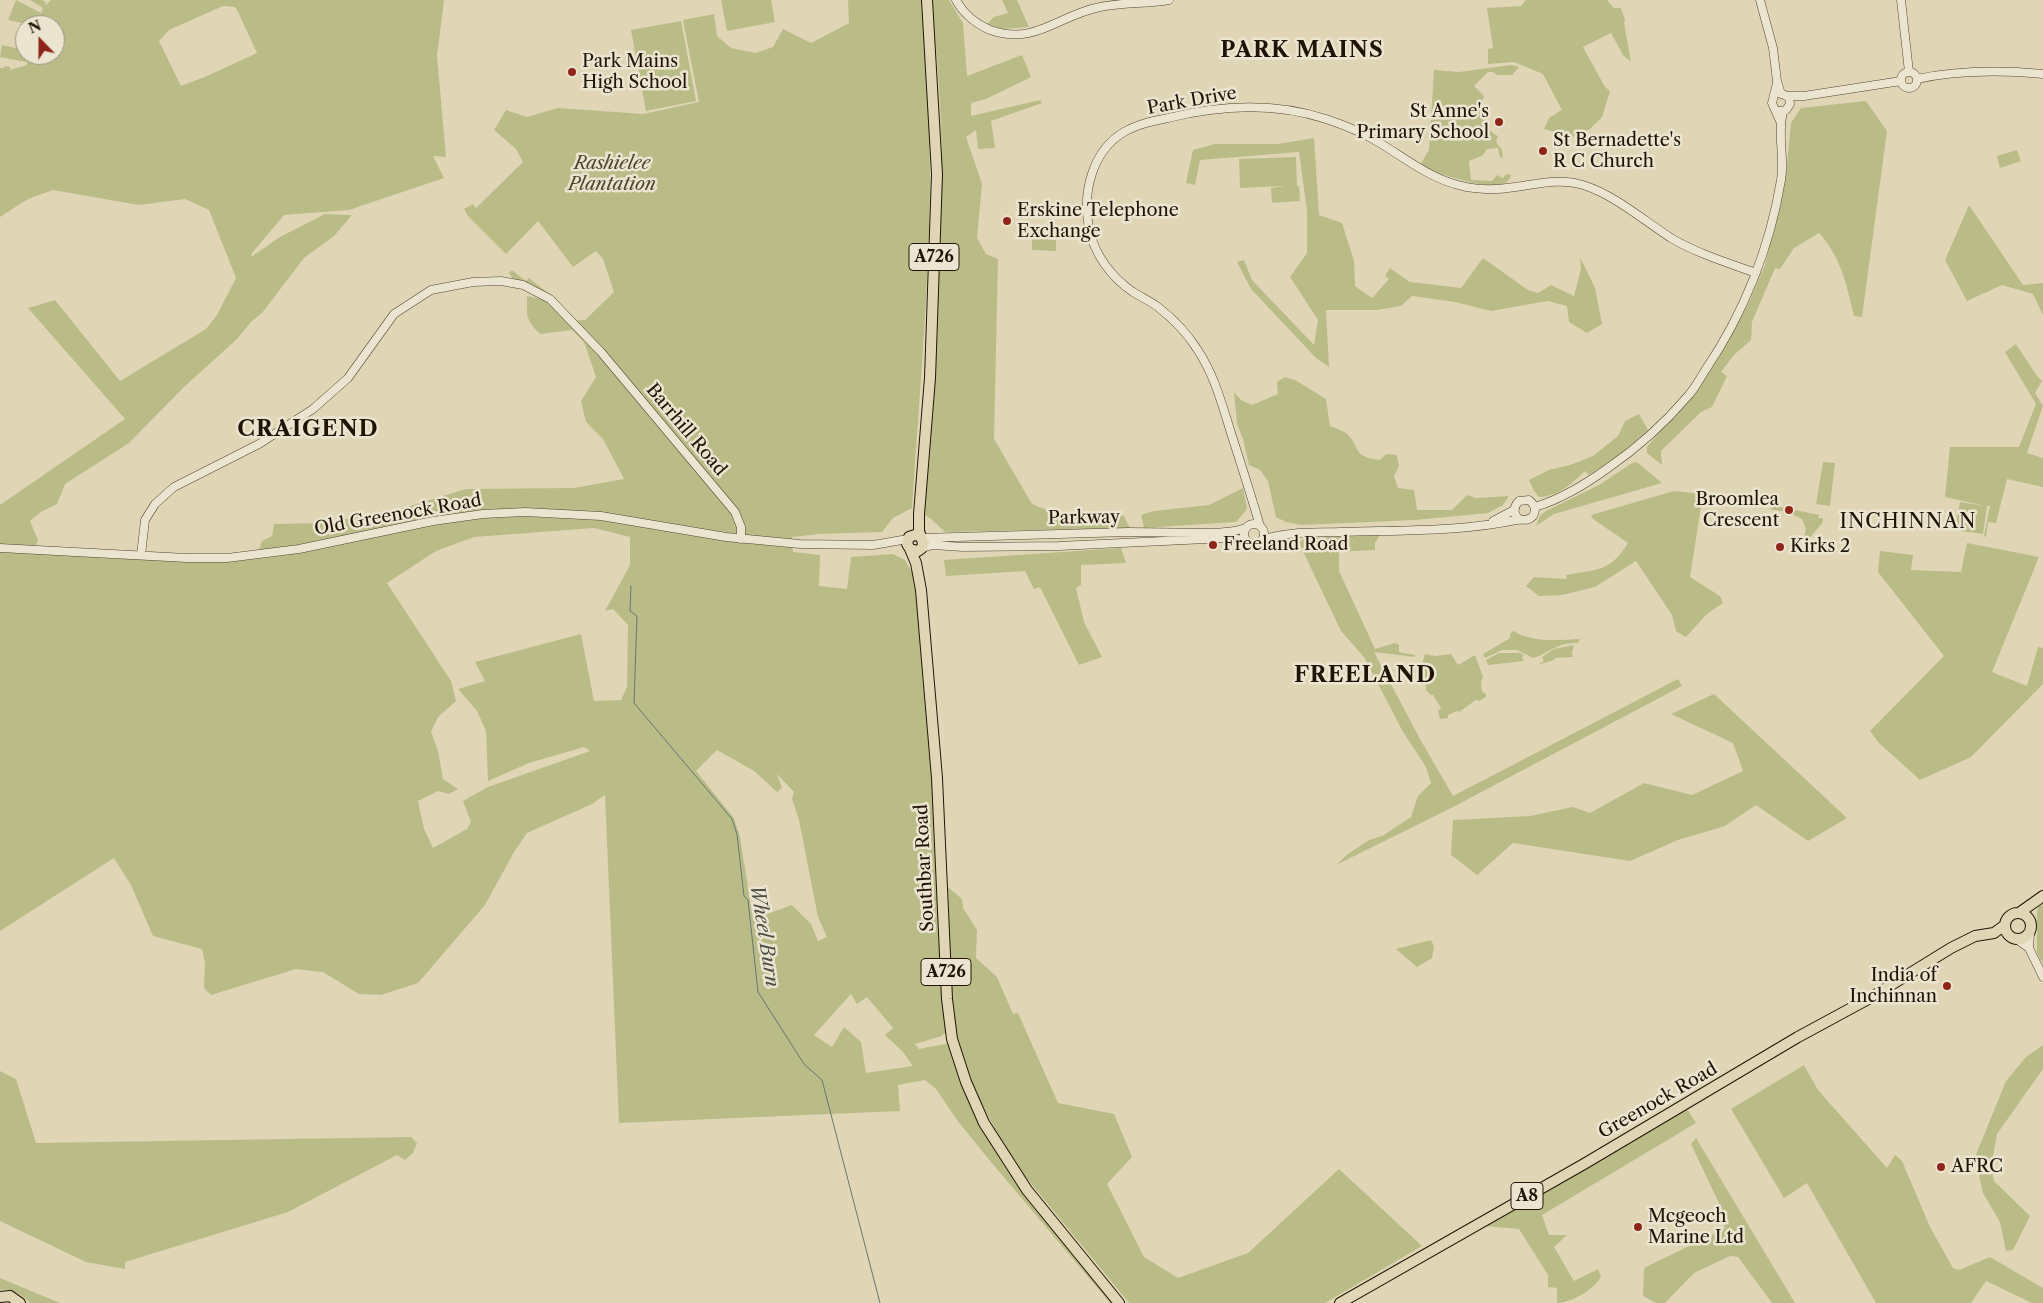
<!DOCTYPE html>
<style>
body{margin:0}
#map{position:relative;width:2043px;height:1303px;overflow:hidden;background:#e0d6b6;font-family:"Libre Caslon Text",serif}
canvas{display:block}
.north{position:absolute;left:15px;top:15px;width:50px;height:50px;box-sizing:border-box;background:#ebe4d0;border:1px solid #9a917f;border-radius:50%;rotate:338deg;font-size:14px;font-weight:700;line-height:20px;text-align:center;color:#211405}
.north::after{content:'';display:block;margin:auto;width:18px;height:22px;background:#8f2418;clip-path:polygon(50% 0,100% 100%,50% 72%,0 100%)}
</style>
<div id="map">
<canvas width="2043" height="1303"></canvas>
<div class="north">N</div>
</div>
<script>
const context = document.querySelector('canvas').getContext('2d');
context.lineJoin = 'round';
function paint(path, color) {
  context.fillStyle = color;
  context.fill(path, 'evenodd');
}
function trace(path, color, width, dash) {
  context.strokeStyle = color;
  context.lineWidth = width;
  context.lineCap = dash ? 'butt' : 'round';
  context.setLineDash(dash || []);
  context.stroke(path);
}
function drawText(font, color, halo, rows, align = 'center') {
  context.font = font + ' "Libre Caslon Text",serif';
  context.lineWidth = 5;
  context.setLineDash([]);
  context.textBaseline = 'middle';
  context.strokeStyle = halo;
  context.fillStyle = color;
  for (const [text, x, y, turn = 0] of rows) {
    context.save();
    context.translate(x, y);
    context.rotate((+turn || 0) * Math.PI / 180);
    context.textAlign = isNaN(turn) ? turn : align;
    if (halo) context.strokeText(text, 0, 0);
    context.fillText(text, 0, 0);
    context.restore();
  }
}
const green = new Path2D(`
 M16,0L41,13L43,8L30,0H42L46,2L45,6L51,0H444L437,56L446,157L433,156L444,178L349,210L284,215L252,253L251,257L280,237L325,214L352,215L334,236L304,258L262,313L251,322L237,339L183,388L129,443L65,484L57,504L41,512L30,521L38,540L34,552L164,558L258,553L262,541L272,536L274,524L324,523L397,510L466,489L574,488L624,479L603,439L586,422L581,401L596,377L584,342L572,330L540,334C525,319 527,316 527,296L547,300L568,321L585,320L614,292L603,259L596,251L573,267L538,221L506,254L468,216L464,209L473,204L476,208L523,162L516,149L494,130L506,110L527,117L558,108L643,114L699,102L683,20L714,14L717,36L731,48L756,53L773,47L783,29L811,43L849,23L848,0H921C926,61 930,121 930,182C929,291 919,400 912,508L893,518L882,532L819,534L792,537L793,552L820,555L819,586L847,589L851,557L893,554L905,560L914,576L931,762L946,1032L942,1036L915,1044L919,1049L950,1043L994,1144L1115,1303H1110L986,1156L957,1120L936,1089L925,1080L898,1085L900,1111L619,1123L605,795L592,804L527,833L514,852L485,905L418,983L381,995L359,994L323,972L296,969L211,995L204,988L205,963L202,949L153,936L131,885L114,858L0,931V505L125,419L28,308L55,300L120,381L206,329L217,315L236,278L209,210L185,199L139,205L53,190L28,199L0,217V68H4L5,66L10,67V70L27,65V62L0,57L2,45L25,50V55H55V25H30L8,20ZM223,6L235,7L238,12L257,53L207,76L181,86L159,41L169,30ZM594,528L630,537V565L605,611L613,609L628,625L627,687L621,700L594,701L581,634L475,662L485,681L458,689L477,711L486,731L488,781L529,763L584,747L590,751L488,787L463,801L471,822L467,829L433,848L424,829L418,801L438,791L449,794L458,789L443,779L438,751L431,732L438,717L456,701L451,681L387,583L436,551L474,537ZM717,750L754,771L777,792L782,788L777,774L794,792L792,799L799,820L818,917L827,937L818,941L811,924L792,905L753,919L740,837L734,818L696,771ZM851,994L857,1004L867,997L893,1028L885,1035L903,1052L913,1066L866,1073L861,1042L844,1027L832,1047L814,1035Z
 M721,0H771L775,22L727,31Z
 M930,0H949L963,23L967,76L1022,55L1031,77L986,99L971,103V116L1040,100L1042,103L991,121L995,148L978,149L976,130L966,137L982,184L977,238L986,254L998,259L994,439L1032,504L1057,514L1123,515L1130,528L945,532L931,519L923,514C934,343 955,171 930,0Z
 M1002,0H1017L1029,27L1003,29L987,24L994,17L1008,13Z
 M1526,0H1607L1614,8H1621L1625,20L1624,23L1631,62L1623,55L1611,33L1583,47L1605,87L1610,91L1602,117L1590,129L1572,137L1544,129L1549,118L1562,110L1543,74L1514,62L1488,64V49L1493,48L1487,8L1521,6Z
 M681,21L696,101L646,111L631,30Z
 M1511,65L1519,67L1512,75H1497L1493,72H1488L1474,86L1484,96C1477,110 1485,130 1498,136L1496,142L1502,150L1503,157L1500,158L1498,148L1487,149L1482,156L1469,161L1471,180L1492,181L1497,175L1503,178L1506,174L1511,175C1507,200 1434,172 1420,165L1429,150L1434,70L1459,72Z
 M1866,101L1887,131L1862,317L1854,316C1847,286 1841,257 1819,233L1794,248L1780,269L1775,268L1752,322L1751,340L1734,355L1721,372L1727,376L1712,407L1701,412L1661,451L1662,465L1647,453V447L1695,390L1747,307L1765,265L1786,175L1791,123L1801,108Z
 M1314,138L1319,215L1342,223L1354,261L1355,286L1372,298L1389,279L1385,276L1390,268L1410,282L1461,288L1483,258L1528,290L1538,293L1551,285L1574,296L1581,269L1580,257L1595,288L1602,324L1587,333L1569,322L1567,306L1548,301L1491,311L1455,302L1412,296L1401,306L1377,310H1326L1329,367L1316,358L1251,289L1237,262L1244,260L1252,280L1314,345L1318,320L1290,277L1307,253V211L1299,152L1200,160L1195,185L1186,183L1193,150L1215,144H1278Z
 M2017,150L2021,161L2000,168L1997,156Z
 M1296,157L1297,186H1299L1300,201L1272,203L1271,188L1285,186L1240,188L1239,159Z
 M1969,205L2023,285L2043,283V315L2033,294L2002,285L1967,301L1945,260Z
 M1032,238L1056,240V251L1032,250Z
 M512,270L526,281L529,278L553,297L531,284L513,279L509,273Z
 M2016,344L2037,376L2042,381L2035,393L2043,406L2027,453L2043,458V487L2007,479L1996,523L1988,522L1986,537L1984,536L1990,506H1987L1983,534L1955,530L1960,502L1986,506L1945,497L1950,447H2019L2036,404L2005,352Z
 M1285,377L1297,381L1326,399L1330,426C1335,428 1341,430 1346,433C1361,446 1351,457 1380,460L1386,454L1397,455L1399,466L1394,476L1398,488L1414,490L1417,510H1452L1467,495L1476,498L1509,496L1503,505L1488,513L1415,520L1301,525L1286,522L1276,517L1268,481L1260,470L1249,465L1243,439L1237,424L1234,392L1241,400L1252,405L1278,394L1277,382Z
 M1639,414L1648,430L1619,455L1589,475L1585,471C1571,484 1559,496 1539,497L1534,491L1529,480L1549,470L1570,465L1593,456L1618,436L1625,421Z
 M1637,462L1662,483L1554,514L1536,526L1540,516L1546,511L1599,485L1632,463Z
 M1823,462L1835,463L1830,506L1816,504Z
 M1243,488L1247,509L1236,522L1144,528L1141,515L1154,511L1209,505Z
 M1674,491L1703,494L1690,577L1720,596L1723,603L1707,614L1686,637L1676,631L1672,615L1636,561L1595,587L1562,595L1539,596L1526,586L1534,577L1567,579L1566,575C1598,569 1610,572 1628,543L1593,519L1591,515Z
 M1776,506L1819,515L1818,518H1823V522L1807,541L1803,542L1806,529L1802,519L1787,512L1769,509Z
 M1380,535L1375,543V550L1339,552V571L1375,649L1395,643L1399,645V652L1415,655V657L1374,652L1420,739L1453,796L1678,679L1682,686L1455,806L1336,865L1348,854L1369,840L1382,836L1411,817L1418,796L1431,783L1426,767L1403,732L1364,657L1341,631L1299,543L1305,538Z
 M1967,543L2039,557L1992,672L2027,686L2038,647L2043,648V684L1971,757L1920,780L1879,743L1870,731L1944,656L1878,572L1880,551L1913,555L1911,570L1961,572Z
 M1121,548L1126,563L1081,565V585L1076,588L1084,622L1102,657L1079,665L1040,587L1034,589L1025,571L946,576L944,560Z
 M1513,631C1534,643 1557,640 1580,639L1578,643C1554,643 1552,652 1533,658L1517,650H1502L1485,658L1483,654L1510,638V634Z
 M1574,645L1572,653L1573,657L1555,658L1554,660L1537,665L1544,661L1542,657L1554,649Z
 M1499,653H1520L1524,655L1522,658L1524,661L1488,665L1486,660Z
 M1425,654L1435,656L1451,654L1458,665L1475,655L1483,677L1481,681L1482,692L1486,694V697L1479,701L1476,700L1459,712L1457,711L1448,715V718L1440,719L1438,711L1441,708L1433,695H1431L1426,690V686L1419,672Z
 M1714,694L1847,818L1808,841L1756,805L1725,826L1678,840L1630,861L1513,843L1477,875L1451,855L1453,820L1530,816L1573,807L1590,813L1644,783L1692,795L1743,771L1733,743L1671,714Z
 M948,887L962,899L963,908L977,930L976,958L997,977L1013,1014L1018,1013L1058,1103L1114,1114L1132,1157L1107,1184L1144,1257L1178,1278L1248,1253L1339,1169L1422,1246L1325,1303H1129L1019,1169L1000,1139L970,1081L957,1036L950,986Z
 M2043,901V964L2037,953V915L2038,906Z
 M1431,940L1434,946L1432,958L1417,967L1396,949Z
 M2043,1045V1069L1997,1134L1991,1167L1994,1181L2030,1216L2013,1250L2006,1251L2000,1222L1983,1193L1975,1157L2006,1081L2026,1057Z
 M1804,1065L1818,1090L1887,1168L1895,1155L1902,1161L1930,1227L1953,1268L1959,1270L1990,1257L2043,1288V1303H2032L1986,1281L1971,1303H1876L1807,1183L1784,1198L1731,1109Z
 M0,1071L16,1079L36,1143L411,1137L417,1143L413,1153L405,1160L397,1155L288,1212L125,1262V1269L86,1262L0,1221Z
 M1687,1109L1696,1123L1542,1215L1549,1235H1567L1554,1247L1574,1281L1598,1269L1601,1277C1593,1290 1573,1302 1557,1303V1288L1548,1287V1275L1519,1229L1485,1226Z
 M1696,1138L1795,1303H1772L1738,1257L1730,1256L1694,1273L1665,1303H1656L1643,1296L1644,1268L1724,1229L1725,1216L1691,1144Z
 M0,1278L60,1303H30C21,1294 13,1289 0,1290Z`);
const stream = new Path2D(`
 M631,586L630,611L637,616L634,703L732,819L737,834L744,896L748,900L758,992L804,1064L822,1080L880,1303`);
const minor = new Path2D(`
 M956,0C963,13 976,24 990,30C1036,46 1058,15 1100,7C1123,2 1146,4 1169,0
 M1760,0L1773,48L1777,81L1781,94
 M1901,0L1909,72
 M1901 80a8 8 0 1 1 16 0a8 8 0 1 1-16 0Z
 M1917,79C1959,70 2000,70 2043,74
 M1777,83L1772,103L1780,121
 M1786,96H1804L1901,81
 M1779,111L1786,110L1790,104L1789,98L1783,94
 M1535,507C1561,499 1586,484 1608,468C1637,448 1664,424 1687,397C1695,389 1700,378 1706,369C1744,313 1770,247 1781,180C1785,157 1777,134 1783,112
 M1493,521L1514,510
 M1244 534a10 10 0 1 1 20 0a10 10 0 1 1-20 0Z
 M1260,526C1251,495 1241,464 1231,433C1222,404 1214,374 1197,349C1187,333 1172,318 1158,307C1150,301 1141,297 1133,292C1111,277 1094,254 1089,228C1082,193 1092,151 1124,132C1138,124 1153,121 1168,118C1220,105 1274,102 1326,119C1344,125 1362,132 1378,142C1405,158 1428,177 1458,185C1476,190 1497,190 1515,187C1538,184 1560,178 1583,185C1615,195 1643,220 1671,238C1696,253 1728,263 1756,273
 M922,538L1128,532L1216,533L1235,531L1246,528
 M1262,540C1287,531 1315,533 1341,532C1399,530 1459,532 1516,520C1522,519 1528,522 1533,516C1537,510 1534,504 1529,500L1519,501C1513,507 1513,514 1519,519
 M0,548L187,558H227L299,549L433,521L483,514L525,512L601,516L726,537L800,544L873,545L908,539
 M922,548L933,545L963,547L1059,546L1227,538L1246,540
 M141,555L145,520L155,504L174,487L259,444L313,409L348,378L394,314L431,290L473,282L501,281L523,285L550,299L601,352L735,512L741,527V539
 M2030,933L2029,948L2043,977
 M2018,940L2029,948`);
const major = new Path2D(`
 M920,536L915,535L909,537L907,544L910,549L918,551L922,548L923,543L919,531V514L930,378L937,174L927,0
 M910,549L916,563L921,590L937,778L947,999L952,1039L966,1082L984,1123L1027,1190L1119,1303
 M2005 926a13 13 0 1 1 26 0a13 13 0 1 1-26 0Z
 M2019,913L2043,896
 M0,1297L10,1296L20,1303
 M1340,1303L1584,1164L1798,1037L1870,998L1951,948L1975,936L1994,933L2005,925`);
const markers = [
 [572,72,5,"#8f2418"],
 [1499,122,5,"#8f2418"],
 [1543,151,5,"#8f2418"],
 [1007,221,5,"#8f2418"],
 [1789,510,5,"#8f2418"],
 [1213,545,5,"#8f2418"],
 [1780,547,5,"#8f2418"],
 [1947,986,5,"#8f2418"],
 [1941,1167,5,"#8f2418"],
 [1638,1227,5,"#8f2418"]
];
const shields = [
 [934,257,50],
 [946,972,50],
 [1527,1196,32]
];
const shieldNames = [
 ["A726",934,257],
 ["A726",946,972],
 ["A8",1527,1196]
];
const poiNames = [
 ["Park Mains",582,62],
 ["High School",582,83],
 ["St Anne's",1489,112,"right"],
 ["Primary School",1489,133,"right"],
 ["St Bernadette's",1553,141],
 ["R C Church",1553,162],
 ["Erskine Telephone",1017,211],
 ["Exchange",1017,232],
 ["Broomlea",1779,500,"right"],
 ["Crescent",1779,521,"right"],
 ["Freeland Road",1223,545],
 ["Kirks 2",1790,547],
 ["India of",1937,976,"right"],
 ["Inchinnan",1937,997,"right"],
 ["AFRC",1951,1167],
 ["Mcgeoch",1648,1217],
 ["Marine Ltd",1648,1238]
];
const streetNames = [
 ["Park Drive",1192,101,-10],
 ["Barrhill Road",686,430,50],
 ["Old Greenock Road",398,515,-10],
 ["Parkway",1084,518,-1],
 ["Southbar Road",925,868,-93],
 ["Greenock Road",1658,1101,-30]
];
const parkNames = [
 ["Rashielee",612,164],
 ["Plantation",612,185]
];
const waterNames = [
 ["Wheel Burn",764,936,81]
];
const quarterNames = [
 ["INCHINNAN",1908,522]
];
const districtNames = [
 ["PARK MAINS",1302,51],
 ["CRAIGEND",308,430],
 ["FREELAND",1365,676]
];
paint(green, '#babc88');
trace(stream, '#677670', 1);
trace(minor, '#514431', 9);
trace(major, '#211405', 12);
trace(minor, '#ebe4d0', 8);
trace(major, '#e0d6b6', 10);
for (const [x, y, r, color] of markers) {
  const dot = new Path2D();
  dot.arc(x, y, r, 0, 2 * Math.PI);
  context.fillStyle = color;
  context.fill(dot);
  trace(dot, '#ebe4d0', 2);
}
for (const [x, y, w] of shields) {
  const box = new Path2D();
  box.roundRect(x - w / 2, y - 13.5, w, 27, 4);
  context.fillStyle = '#ebe4d0';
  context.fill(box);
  trace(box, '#211405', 1);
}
drawText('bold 16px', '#211405', null, shieldNames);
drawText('18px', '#211405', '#ebe4d0', poiNames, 'left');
drawText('18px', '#211405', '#ebe4d0', streetNames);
drawText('italic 18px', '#4f462c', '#ebe4d0', parkNames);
drawText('italic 19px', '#4a4d43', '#ebe4d0', waterNames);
context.letterSpacing = '1px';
drawText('20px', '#211405', '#ebe4d0', quarterNames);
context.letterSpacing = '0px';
context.letterSpacing = '1px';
drawText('bold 22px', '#211405', '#ebe4d0', districtNames);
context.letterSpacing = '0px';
</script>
